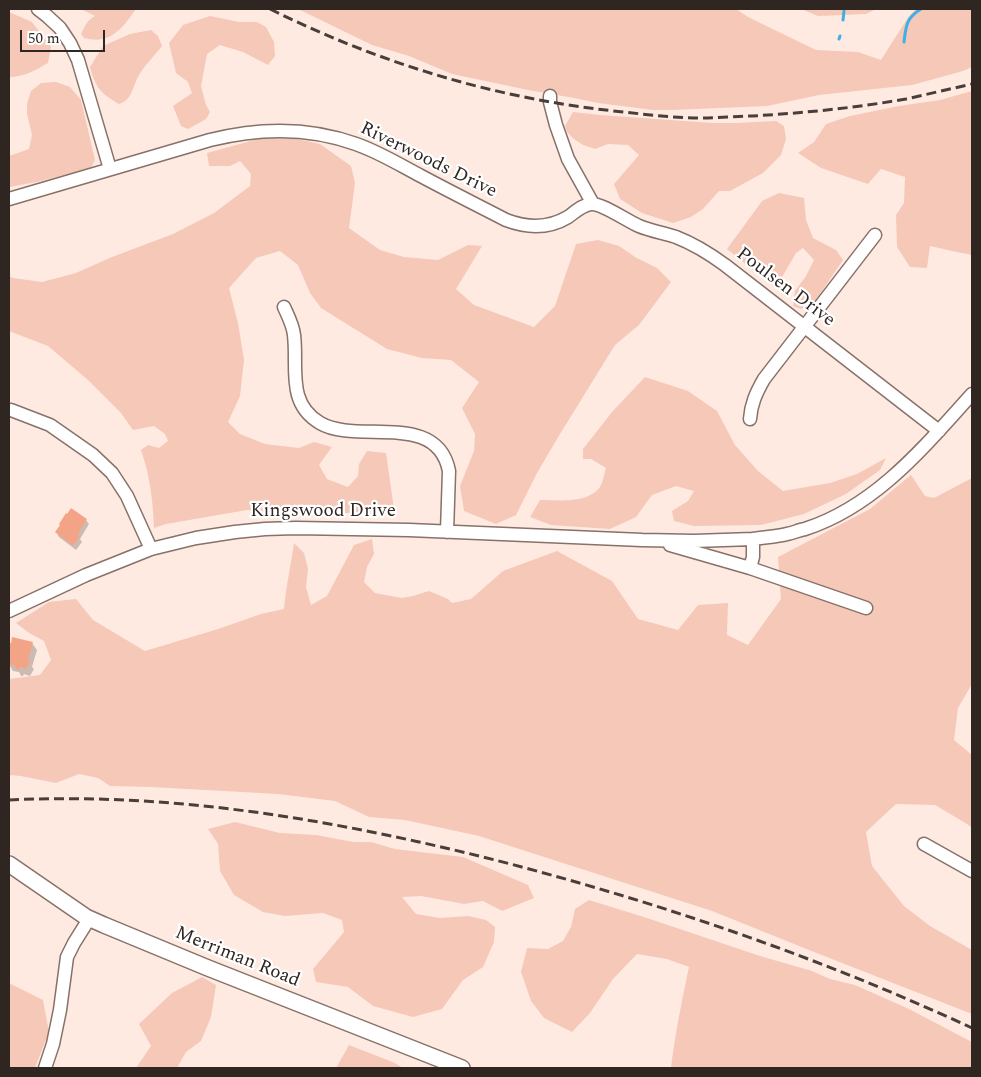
<!DOCTYPE html>
<style>
body{margin:0}
#map{position:relative;width:981px;height:1077px;overflow:hidden;background:#ffeae2;font-family:Spectral,serif}
canvas{display:block}
.frame{position:absolute;inset:0;border:10px solid #2f2622;pointer-events:none}
.scale{position:absolute;left:20px;top:30px;width:85px;height:22px;box-sizing:border-box;border:2px solid #2f2622;border-top:0;padding-left:6px;font-size:15px;line-height:18px;white-space:nowrap;color:#2f2622;-webkit-text-stroke:4px #fff;paint-order:stroke}
</style>
<div id="map">
<canvas width="981" height="1077"></canvas>
<div class="frame"></div>
<div class="scale">50 m</div>
</div>
<script>
const context = document.querySelector('canvas').getContext('2d');
context.lineJoin = 'round';
function paint(path, color) {
  context.fillStyle = color;
  context.fill(path, 'evenodd');
}
function trace(path, color, width, dash) {
  context.strokeStyle = color;
  context.lineWidth = width;
  context.lineCap = dash ? 'butt' : 'round';
  context.setLineDash(dash || []);
  context.stroke(path);
}
function drawText(font, color, halo, rows, align = 'center') {
  context.font = font + ' Spectral,serif';
  context.lineWidth = 4.5;
  context.setLineDash([]);
  context.textBaseline = 'middle';
  context.strokeStyle = halo;
  context.fillStyle = color;
  for (const [text, x, y, turn = 0] of rows) {
    context.save();
    context.translate(x, y);
    context.rotate((+turn || 0) * Math.PI / 180);
    context.textAlign = isNaN(turn) ? turn : align;
    if (halo) context.strokeText(text, 0, 0);
    context.fillText(text, 0, 0);
    context.restore();
  }
}
const green = new Path2D(`
 M81,9H136C122,29 110,45 84,38L81,34C85,26 87,20 95,16Z
 M298,9H736L748,17L816,50L858,52L881,60L909,16L916,9H972V67L963,71L912,85L819,95L767,106L672,110H653L598,103L574,98L528,90L452,74L409,56L372,45Z
 M801,9H876L866,14L818,16Z
 M9,12L32,22L51,47L48,63C36,70 24,77 9,77Z
 M210,16L239,22H257L266,27L274,42L275,56L268,65L243,52L220,45L207,54L201,86L206,105L210,112L206,119L188,129L181,126L173,106L192,93L188,82L176,73L169,43L183,25Z
 M151,30L158,36L162,46C155,55 145,65 139,75C133,85 132,101 119,104C101,94 95,87 90,67L103,46L130,34Z
 M56,82L70,87L81,100L95,160L91,168L37,182L9,187V156L29,149L32,135L27,114V104L31,91L41,83Z
 M972,91V255L952,251L930,246L927,268L910,267L897,247L896,215L904,203L905,177L881,169L868,184L821,168L798,153L814,142L826,124L850,116L899,106L940,100Z
 M573,112L600,115L712,123H736L776,121L784,126L786,139L781,155L763,173L730,191H719L703,209L691,217L673,223L642,213L620,199L614,184L639,155L628,145L608,144L595,149L583,145L574,139L567,132L565,126Z
 M262,138L297,139L320,144L351,166L355,183L349,228L380,250L404,257L438,260L468,245L482,246L456,289L474,305L534,327L555,306L576,244L598,240L619,246L635,257L657,268L671,282L639,325L615,345L560,434L537,473L516,515L496,524L464,511L460,486L474,451L475,434L462,408L479,382L451,360L422,358L387,349L321,308L310,293L298,265L280,251L256,258L229,288L238,323L244,360L240,396L228,422L240,434L265,444L299,448L314,442L332,447L319,465L327,479L348,487L358,476L359,464L367,451L386,453L394,509L371,512L344,513L306,509L277,512L247,510L166,524L154,528C153,501 150,476 141,450L148,445L159,448L168,441L165,434L154,426L133,430L121,413L88,380L48,346L9,331V276L13,278L42,282L76,273L112,257L173,234L214,213L250,186L251,174L240,161L230,166H209L207,153Z
 M779,193L804,198L806,220L813,238L836,250L843,260L813,304L801,309L793,306L795,291L806,276L814,260L803,248L796,253L778,284L758,274L727,249L762,201Z
 M645,377L688,391L717,411L735,445L758,471L783,491L830,483L857,474L886,458L880,470L846,494L804,514L761,525L694,526L674,521L672,511L688,501L694,491L676,486L652,495L636,517L610,529L551,525L530,517L540,500C559,500 587,504 600,487C603,482 604,474 606,468L591,459H583V449L612,412Z
 M911,475L925,496L934,498L972,478V684L958,708L954,740L972,755V828L967,824L935,805L896,804L866,832L872,866L904,906L930,926L972,950V1014L809,950L712,911L479,836L405,820L369,817L335,801L278,794L151,787L110,786L98,778L79,774L56,783L21,776L9,775V679L40,675L51,660L44,641L29,633L16,623L49,602L76,599L93,620L145,651L218,629L261,614L284,609C286,586 291,565 294,543L304,553L308,569L306,587L311,605L327,596L354,545L372,539L374,554L367,567L364,582L375,593L402,598L413,596L429,591L448,599L452,603L471,599L503,571L557,551L612,581L638,619L678,630L698,605L728,603L727,635L748,645L781,599L778,557L870,509Z
 M235,822L280,833L316,835L353,842H371L395,849L463,857L528,885L534,898L502,911L483,901L464,904L421,896L402,897L416,914L440,918L468,916L486,920L495,927L494,942L483,967L463,980L442,1009L413,1017L373,1006L348,987L316,982L313,969L344,932L342,920L323,913L285,916L263,912L234,895L220,871L218,844L208,829Z
 M589,900L647,918L760,956L812,971L830,979L855,985L909,1009L972,1042V1068H671C675,1034 682,1000 689,967L667,959L637,954L613,979L590,1013L572,1032L544,1018L531,1001L521,972L527,948L548,949L563,941L571,927L575,909Z
 M202,977L216,985L211,1017L201,1041L186,1052L177,1068H136L151,1046L139,1024L172,993Z
 M9,983L43,1000L49,1032L35,1068H9Z
 M349,1045L395,1063L403,1068H336Z`);
const shadow = new Path2D(`
 M86,520L89,524L80,539L82,542L76,550L59,537L56,532Z
 M32,643L37,650L32,667L34,669L30,676L24,674L23,676H21L19,672L13,671L9,664V644Z`);
const stream = new Path2D(`
 M843,20L844,11
 M839,39L840,36
 M904,42C906,26 906,18 921,9`);
const building = new Path2D(`
 M71,508L87,519L78,534L80,536L73,546L55,532L60,525L59,524L66,513L67,514Z
 M12,637L33,642L28,661H31L26,669L20,667L19,670L16,669V666L9,664V643H11Z`);
const minor = new Path2D(`
 M38,9L47,16L60,28L70,43L78,60L110,169
 M550,96V102L556,125L568,159L593,204
 M9,199L210,140C258,128 309,127 356,144C379,152 400,165 421,176C449,191 477,205 506,220C527,228 548,229 568,217C575,212 582,205 591,204C602,203 627,221 639,226C651,231 664,233 676,237C694,244 710,254 725,265L939,431
 M284,307C288,316 293,325 294,335C298,367 286,403 320,423C357,445 437,410 449,471L447,532
 M11,410L50,425L93,455L112,473L127,496L151,549
 M750,419C751,404 756,393 764,379L875,235
 M753,539C764,537 776,537 787,534C793,533 799,530 805,529C876,506 924,447 972,394
 M670,545L750,568
 M9,611L86,575L151,549L196,538L235,532L265,529L296,528L409,530L642,540L694,541L753,539V557L750,568L866,608
 M924,844L972,871
 M45,1068L53,1044L60,1010L67,957L74,943L89,919`);
const major = new Path2D(`
 M9,864L86,917L104,925L208,968L462,1068`);
const rail = new Path2D(`
 M270,9C381,64 500,100 624,112C650,115 676,118 703,118C719,118 736,116 752,116C803,113 855,108 906,99C928,94 950,89 972,84
 M9,800C173,792 336,820 495,860C658,902 819,957 972,1028`);
const streetNames = [
 ["Riverwoods Drive",428,161,26],
 ["Poulsen Drive",785,288,37],
 ["Kingswood Drive",323,512],
 ["Merriman Road",237,958,22]
];
paint(green, '#f5c8b8');
paint(shadow, '#0003');
trace(stream, '#3eafe7', 3);
paint(building, '#f3a487');
trace(minor, '#877168', 15);
trace(major, '#877168', 18);
trace(minor, '#fff', 12);
trace(major, '#fff', 15);
trace(rail, '#493e3a', 3, [10, 5]);
drawText('19px', '#2f2622', '#fff', streetNames);
</script>
